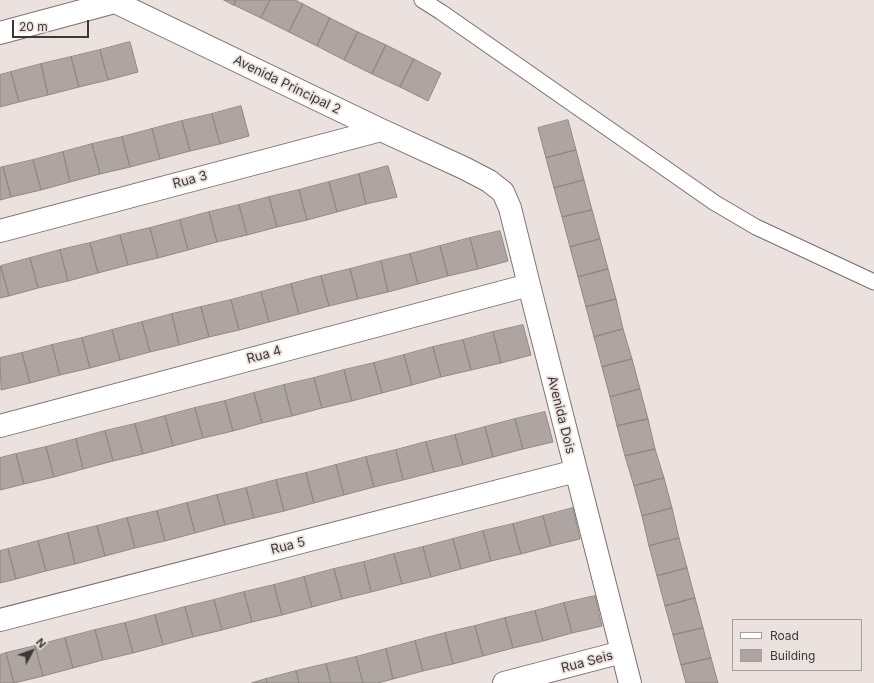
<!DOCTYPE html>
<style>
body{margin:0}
#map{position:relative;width:874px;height:683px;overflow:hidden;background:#ebe1de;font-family:Inter,sans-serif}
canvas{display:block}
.legend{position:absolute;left:732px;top:619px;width:130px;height:52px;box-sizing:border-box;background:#ebe1de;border:1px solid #a59d9b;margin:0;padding:5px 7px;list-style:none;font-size:12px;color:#3b3836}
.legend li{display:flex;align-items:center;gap:8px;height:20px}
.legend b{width:20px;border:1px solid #a59d9b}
.north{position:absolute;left:12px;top:631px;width:40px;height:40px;-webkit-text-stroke:3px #ebe1de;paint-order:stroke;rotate:49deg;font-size:11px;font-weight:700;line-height:16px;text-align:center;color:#3b3836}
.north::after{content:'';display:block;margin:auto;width:14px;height:18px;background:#3b3836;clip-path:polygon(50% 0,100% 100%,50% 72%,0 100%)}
.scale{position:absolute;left:12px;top:20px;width:77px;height:18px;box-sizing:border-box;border:2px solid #3b3836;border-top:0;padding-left:5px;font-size:12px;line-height:14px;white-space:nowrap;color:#3b3836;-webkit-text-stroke:3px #ebe1de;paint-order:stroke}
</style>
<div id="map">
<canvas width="874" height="683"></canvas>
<ul class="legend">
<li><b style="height:5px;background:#fff"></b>Road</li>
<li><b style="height:11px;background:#aea5a2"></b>Building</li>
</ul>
<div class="north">N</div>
<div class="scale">20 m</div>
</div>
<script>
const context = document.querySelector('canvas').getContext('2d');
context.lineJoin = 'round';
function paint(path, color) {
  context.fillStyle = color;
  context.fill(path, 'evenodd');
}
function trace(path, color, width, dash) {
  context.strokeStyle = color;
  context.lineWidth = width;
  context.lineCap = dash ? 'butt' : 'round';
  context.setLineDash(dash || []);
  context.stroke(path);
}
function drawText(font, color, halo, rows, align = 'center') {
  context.font = font + ' Inter,sans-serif';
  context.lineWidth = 3.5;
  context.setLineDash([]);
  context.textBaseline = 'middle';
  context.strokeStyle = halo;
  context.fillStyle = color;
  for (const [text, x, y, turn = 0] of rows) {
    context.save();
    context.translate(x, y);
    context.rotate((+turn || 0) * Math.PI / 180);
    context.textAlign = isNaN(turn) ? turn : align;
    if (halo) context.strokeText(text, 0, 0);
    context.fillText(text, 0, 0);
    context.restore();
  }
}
const building = new Path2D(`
 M224,0H236L234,5Z
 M236,0H270L261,18L234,5Z
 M270,0H295L303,4L289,32L261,18Z
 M303,4L330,18L317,46L289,32Z
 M330,18L358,32L344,60L317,46Z
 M358,32L386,45L372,74L344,60Z
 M130,42L138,72L108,80L100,50Z
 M386,45L414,59L400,87L372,74Z
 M100,50L108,80L79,87L71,57Z
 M71,57L79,87L48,95L41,64Z
 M414,59L441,73L428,101L400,87Z
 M41,64L48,95L19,102L11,72Z
 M11,72L19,102L0,107V75Z
 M241,106L249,136L220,144L212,114Z
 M212,114L220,144L190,151L182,121Z
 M568,120L576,150L546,158L538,128Z
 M182,121L190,151L160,159L152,129Z
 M152,129L160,159L130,167L122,137Z
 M122,137L130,167L100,174L92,144Z
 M92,144L100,174L70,182L63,152Z
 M576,150L584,180L554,188L546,158Z
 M63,152L70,182L41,190L33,160Z
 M33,160L41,190L11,197L3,167Z
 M388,166L397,197L366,204L359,174Z
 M3,167L11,197L0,200V168Z
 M359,174L366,204L337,212L329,182Z
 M584,180L592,210L562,217L554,188Z
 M329,182L337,212L307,220L299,190Z
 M299,190L307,220L277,227L269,197Z
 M269,197L277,227L247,235L239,205Z
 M239,205L247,235L217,242L209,212Z
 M592,210L600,239L570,247L562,217Z
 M209,212L217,242L188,250L180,220Z
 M180,220L188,250L158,258L150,228Z
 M150,228L158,258L128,265L120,235Z
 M500,231L508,261L478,269L470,238Z
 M120,235L128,265L98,273L90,243Z
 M470,238L478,269L448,276L440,246Z
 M600,239L608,269L578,277L570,247Z
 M90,243L98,273L68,281L60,250Z
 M440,246L448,276L418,284L410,254Z
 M60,250L68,281L38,288L30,258Z
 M410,254L418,284L388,292L381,261Z
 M30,258L38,288L9,296L1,266Z
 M381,261L388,292L358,299L350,269Z
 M0,266L9,296L0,298Z
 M350,269L358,299L329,306L321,276Z
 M608,269L616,299L586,307L578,277Z
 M321,276L329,306L299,314L291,284Z
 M291,284L299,314L269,322L261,292Z
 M261,292L269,322L239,330L231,300Z
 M616,299L623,329L594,337L586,307Z
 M231,300L239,330L209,337L201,307Z
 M201,307L209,337L179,345L172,314Z
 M172,314L179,345L150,352L142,322Z
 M142,322L150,352L120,360L112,330Z
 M523,325L531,355L501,363L493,332Z
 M623,329L632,359L602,367L594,337Z
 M112,330L120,360L90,368L82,338Z
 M493,332L501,363L471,370L463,340Z
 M82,338L90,368L60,375L52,345Z
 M463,340L471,370L441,377L433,347Z
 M52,345L60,375L30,383L22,353Z
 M433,347L441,377L412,385L404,355Z
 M22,353L30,383L1,390L0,358Z
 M404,355L412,385L382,393L374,363Z
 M632,359L640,389L610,397L602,367Z
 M374,363L382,393L352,401L344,370Z
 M344,370L352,401L322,408L314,378Z
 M314,378L322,408L292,416L284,385Z
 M284,385L292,416L262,423L254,393Z
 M640,389L648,419L617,426L610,397Z
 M254,393L262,423L233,431L225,401Z
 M225,401L233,431L203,438L195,408Z
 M195,408L203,438L173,446L165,416Z
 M545,412L553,442L523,449L515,419Z
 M165,416L173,446L143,454L135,424Z
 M515,419L523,449L493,457L485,427Z
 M648,419L655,449L625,456L617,426Z
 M135,424L143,454L113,461L105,431Z
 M485,427L493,457L463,465L455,435Z
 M105,431L113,461L83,469L76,439Z
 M455,435L463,465L434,472L426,442Z
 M76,439L83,469L54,477L46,447Z
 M426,442L434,472L403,480L396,450Z
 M46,447L54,477L24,484L16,454Z
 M655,449L664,478L634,486L625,456Z
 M396,450L403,480L374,487L366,457Z
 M16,454L24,484L0,490V458Z
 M366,457L374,487L344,495L336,465Z
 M336,465L344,495L314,503L306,473Z
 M306,473L314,503L284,511L276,480Z
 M664,478L672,508L642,516L634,486Z
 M276,480L284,511L254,518L246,488Z
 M246,488L254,518L225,525L217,495Z
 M217,495L225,525L195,533L187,503Z
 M187,503L195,533L165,541L157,511Z
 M573,508L580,539L551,546L543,516Z
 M672,508L679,538L649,546L642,516Z
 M157,511L165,541L135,548L127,518Z
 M543,516L551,546L521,554L513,524Z
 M127,518L135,548L105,556L97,526Z
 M513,524L521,554L491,561L483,531Z
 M97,526L105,556L75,564L68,533Z
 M483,531L491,561L461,569L453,539Z
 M68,533L75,564L46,571L38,541Z
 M679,538L687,568L657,576L649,546Z
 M453,539L461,569L431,577L423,547Z
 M38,541L46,571L16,579L8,549Z
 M423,547L431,577L402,584L394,554Z
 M8,549L16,579L0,583V551Z
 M394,554L402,584L371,592L364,562Z
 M364,562L371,592L342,599L334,569Z
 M687,568L695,598L665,606L657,576Z
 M334,569L342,599L312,607L304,577Z
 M304,577L312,607L282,615L274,585Z
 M274,585L282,615L252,622L244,592Z
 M244,592L252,622L222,630L214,600Z
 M595,596L602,626L572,633L564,603Z
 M695,598L703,628L673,635L665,606Z
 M214,600L222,630L193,637L185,607Z
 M564,603L572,633L543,641L535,611Z
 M185,607L193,637L163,645L155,615Z
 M535,611L543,641L513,648L505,618Z
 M155,615L163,645L133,653L125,623Z
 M505,618L513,648L483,656L475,626Z
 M125,623L133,653L103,660L95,630Z
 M475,626L483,656L453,664L445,633Z
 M703,628L711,658L681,665L673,635Z
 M95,630L103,660L73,668L65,638Z
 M445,633L453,664L423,671L415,641Z
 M65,638L73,668L43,676L35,646Z
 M415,641L423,671L393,679L386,649Z
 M35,646L43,676L14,683L6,653Z
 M386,649L393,679L378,683H363L356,657Z
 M6,653L14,683H0V655Z
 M356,657L363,683H331L326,664Z
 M711,658L718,683H686L681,665Z
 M326,664L331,683H299L296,671Z
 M296,671L299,683H267L266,679Z
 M266,679L267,683H252Z`);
const service = new Path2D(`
 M422,0L441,12L715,203L756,227L874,282`);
const minor = new Path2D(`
 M111,0L381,130L464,168L489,181L503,192L510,208L529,285L630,683
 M0,33L115,2
 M0,231L381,130
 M0,426L529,285
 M0,620L576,471
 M504,683L622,652`);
const streetNames = [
 ["Avenida Principal 2",287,85,26],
 ["Rua 3",190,180,-15],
 ["Rua 4",264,355,-15],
 ["Avenida Dois",561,415,76],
 ["Rua 5",288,546,-14],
 ["Rua Seis",587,662,-15]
];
paint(building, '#aea5a2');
trace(building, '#908885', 1);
trace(service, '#79716e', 17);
trace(minor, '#79716e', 24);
trace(service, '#fff', 15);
trace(minor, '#fff', 22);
drawText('13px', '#3b3836', '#ebe1de', streetNames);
</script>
